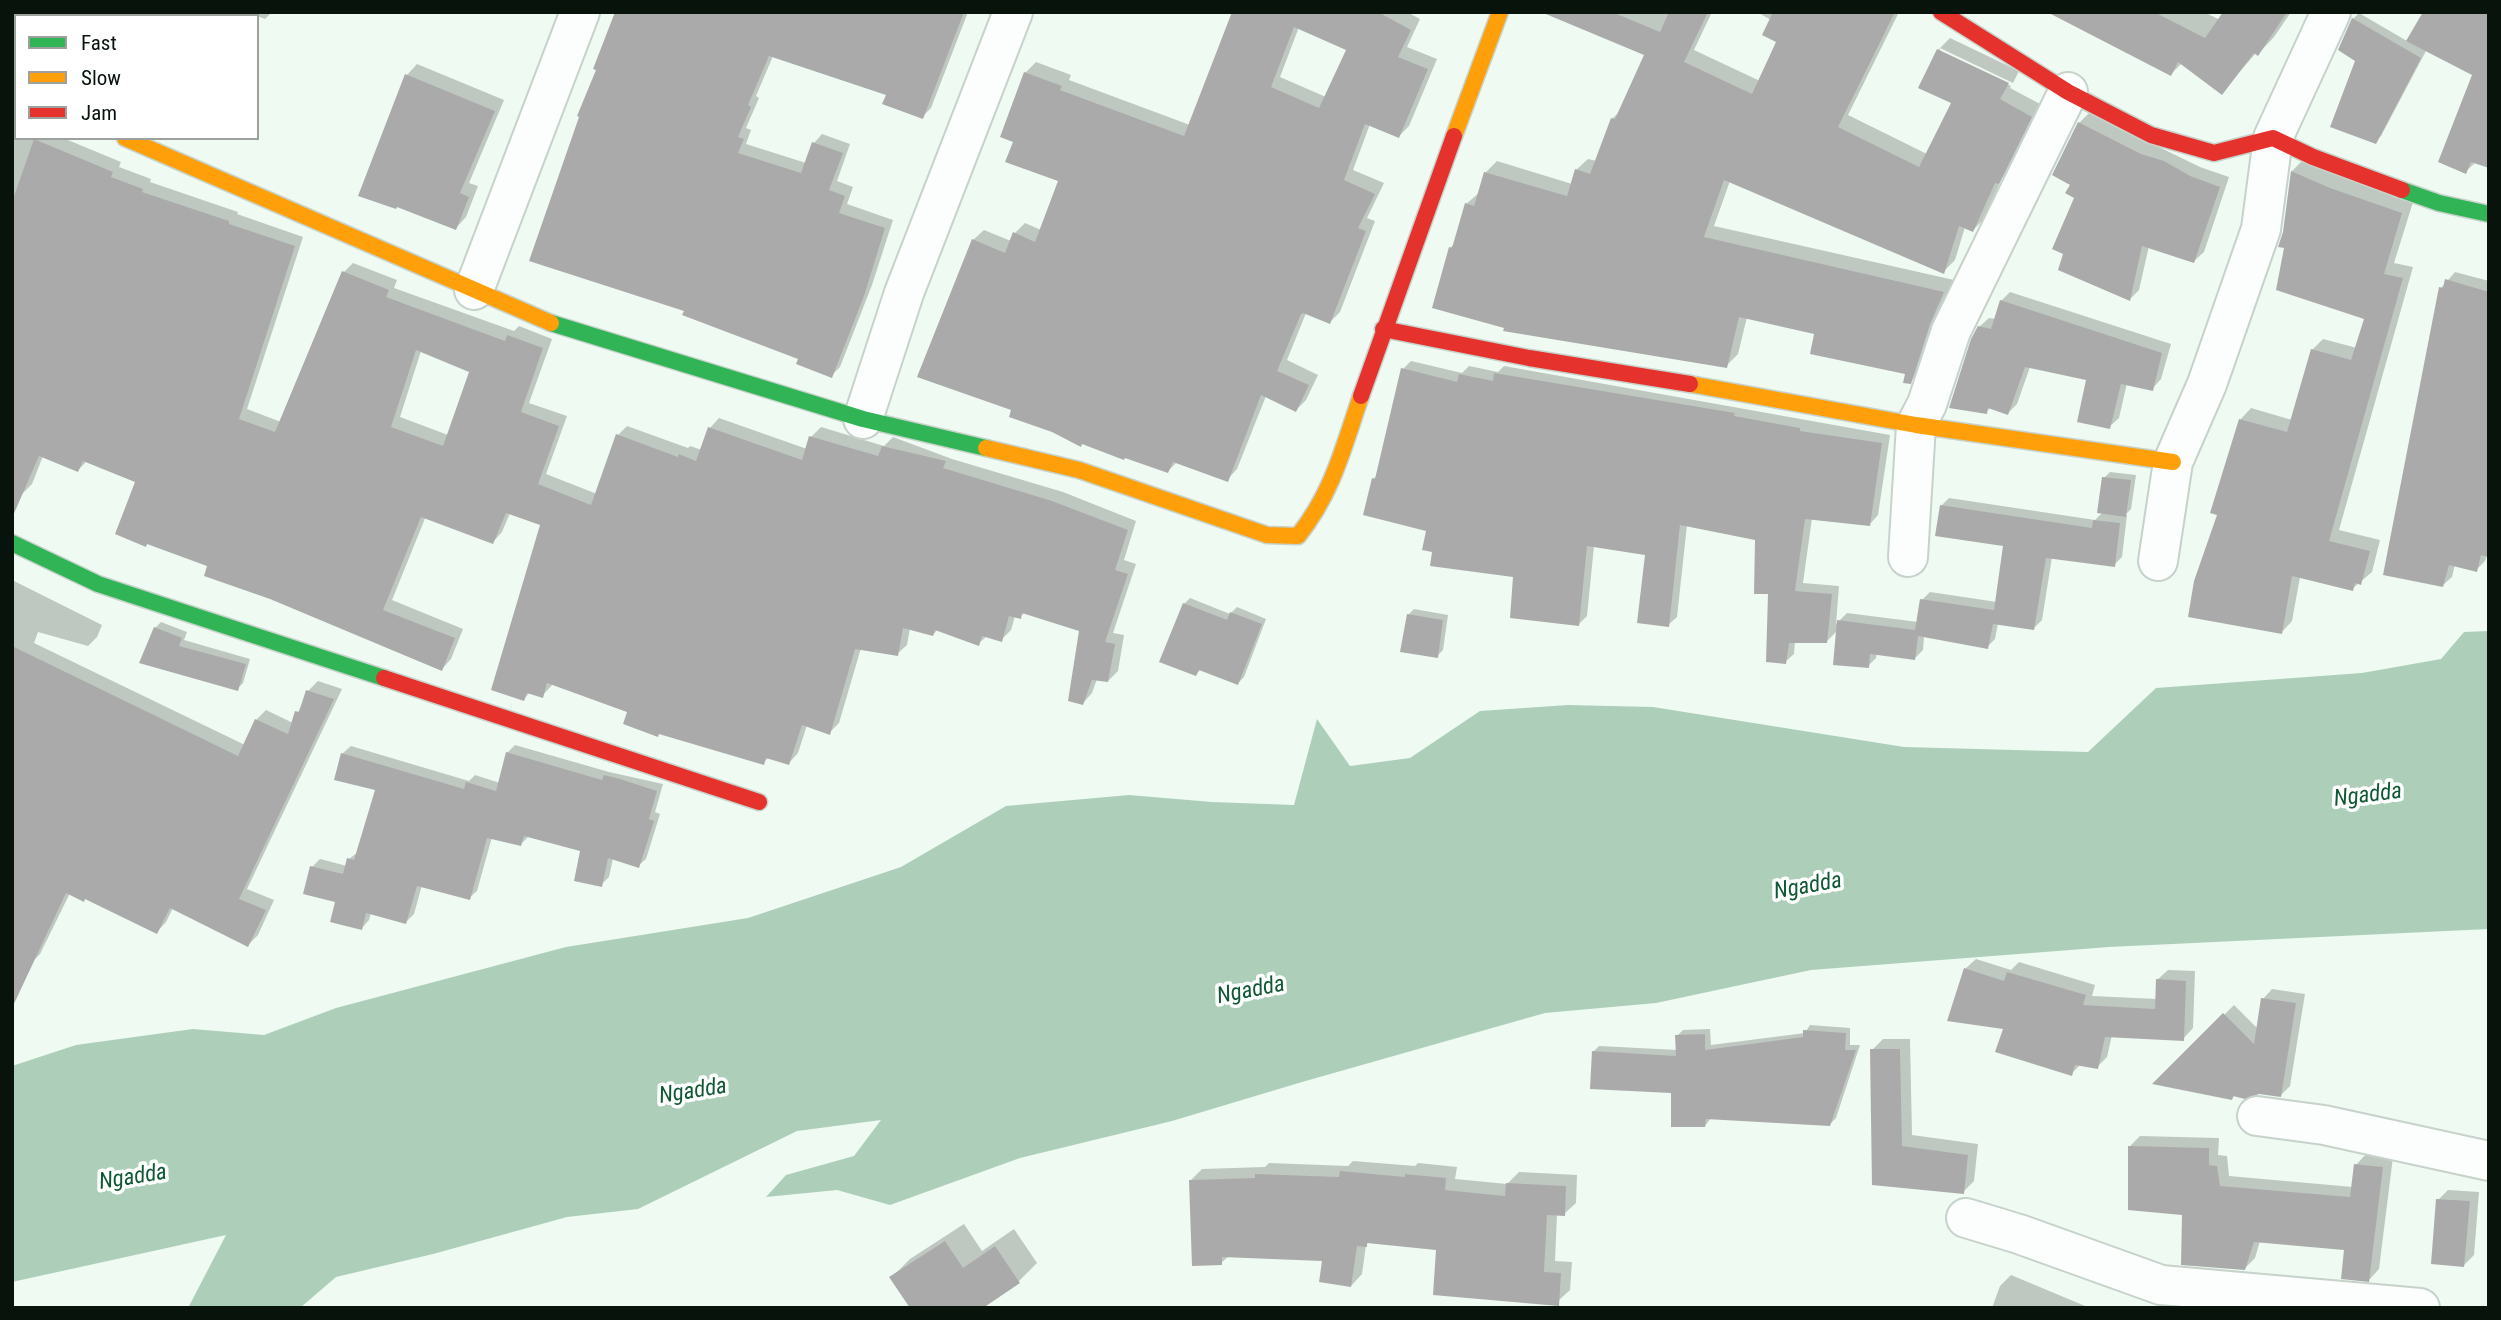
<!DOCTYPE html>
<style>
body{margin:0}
#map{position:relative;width:2501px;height:1320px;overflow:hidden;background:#eefaf2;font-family:"Roboto Condensed",sans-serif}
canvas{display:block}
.frame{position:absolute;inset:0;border:14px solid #07130b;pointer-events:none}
.legend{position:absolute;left:14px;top:14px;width:245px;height:126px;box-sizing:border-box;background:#fff;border:2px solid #9ca19d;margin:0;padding:9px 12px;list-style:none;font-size:21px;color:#07130b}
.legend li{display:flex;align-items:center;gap:14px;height:35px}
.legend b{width:35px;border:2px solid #9ca19d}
</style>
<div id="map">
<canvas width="2501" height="1320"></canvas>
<div class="frame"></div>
<ul class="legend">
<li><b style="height:9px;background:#30b455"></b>Fast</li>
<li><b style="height:9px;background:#ff9f0a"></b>Slow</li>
<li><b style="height:9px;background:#e5322d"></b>Jam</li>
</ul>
</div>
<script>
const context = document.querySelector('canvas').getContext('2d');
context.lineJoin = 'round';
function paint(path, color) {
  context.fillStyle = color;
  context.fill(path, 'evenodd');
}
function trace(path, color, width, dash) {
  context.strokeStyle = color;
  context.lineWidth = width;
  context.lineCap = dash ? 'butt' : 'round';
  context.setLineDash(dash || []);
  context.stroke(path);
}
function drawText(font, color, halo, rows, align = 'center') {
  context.font = font + ' "Roboto Condensed",sans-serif';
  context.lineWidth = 7;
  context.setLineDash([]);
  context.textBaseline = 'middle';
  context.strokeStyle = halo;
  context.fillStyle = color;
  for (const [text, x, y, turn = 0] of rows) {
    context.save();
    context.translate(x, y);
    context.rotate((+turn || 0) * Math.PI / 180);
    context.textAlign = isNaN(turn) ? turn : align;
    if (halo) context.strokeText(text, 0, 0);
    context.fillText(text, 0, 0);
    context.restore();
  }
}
const water = new Path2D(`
 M2489,631V929L2109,947L1811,970L1656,1003L1545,1013L1302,1082L1172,1121L1020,1158L890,1205L837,1190L766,1197L786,1175L854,1156L881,1120L797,1131L638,1209L567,1217L433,1254L336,1277L300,1308H188L226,1235L12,1282V1066L76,1045L193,1029L264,1035L336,1008L566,947L748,918L901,867L1006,806L1129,795L1212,802L1294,805L1317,719L1350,766L1410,758L1480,711L1568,705L1653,707L1904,747L2088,752L2156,688L2362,673L2441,659L2464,632Z`);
const shadow = new Path2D(`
 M12,12H64L62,16H16V42L12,40Z
 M176,12H213L212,16H174Z
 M247,12H272L265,19Z
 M634,12H968L931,108L922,117L888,94L773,56L756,96L759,98L746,128L751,130L746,144L806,163L814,143L822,134L850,144L837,181L853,187L847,204L893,220L872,285L840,367L832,375L800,358L686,310Z
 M1234,12H1407L1420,19L1407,47L1437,59L1409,126L1399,136L1370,124L1353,170L1384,183L1367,218L1375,221L1340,312L1330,322L1306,313L1287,360L1318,375L1306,400L1296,410L1266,396L1237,469L1227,480L1178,461L1168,471L973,240L984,230L1011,241L1015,233L1025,223L1041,230L1060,180L1015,141L1025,73L1036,62L1071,75L1069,80L1190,125ZM1299,27L1348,49L1326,97L1280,77Z
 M1567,12H1712L1694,50L1760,81L1778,42L1771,20L1757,12H1899L1848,115L1927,154L1953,103L1920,87L1938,50L1950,38L2019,71L2013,83L1940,48V52L2011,86L2010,88L2042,105L2010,171L2002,178L1984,219L1973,230L1965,227L1955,260L1943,272L1730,181L1714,226L1954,280L1941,311L1922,371L1910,382L1907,373L1816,333L1747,317L1738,354L1726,366L1450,248L1455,243L1466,204L1479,193L1485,173L1497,161L1572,184L1576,170L1588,159L1597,161L1612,119L1621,110L1647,54Z
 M2053,12H2204L2220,20L2225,12H2291L2274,37L2258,54L2256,53L2222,92L2182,63L2171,74Z
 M2489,12L2475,163L2466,171L2474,74L2427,49L2381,136L2375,142L2357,60L2353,19L2359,13L2407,41Z
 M417,64L504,100L469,183L478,186L466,217L456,228L407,75Z
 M12,113L16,114V138H63L121,162L119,167L151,179L150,182L238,212L237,214L303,237L247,409L281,422L344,272L353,263L397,280L394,288L514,331L519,326L552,339L529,403L567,416L546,474L597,494L618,435L627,426L688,448L690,446L702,450L710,428L719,418L807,449L811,437L821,427L884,446L893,437L952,459L1063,492L1136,521L1124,560L1136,564L1113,633L1124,635L1118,671L1108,681L1097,679L1092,693L1083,703L1081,630L1025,612L1020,617L1015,616L1011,630L1001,640L987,636L978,644L938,629L933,635L910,628L907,645L897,654L861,648L839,723L829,733L807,725L798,753L789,763L769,757L763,763L553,684L542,696L530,692L524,699L543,524L510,513L502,532L493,542L426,516L392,600L463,629L451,659L442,669L209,565L138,481L87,461L78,470L43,456L32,484L22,494L12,489ZM421,351L472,371L448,435L400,417Z
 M2089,113L2200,167L2229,177L2204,252L2194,261L2149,246L2139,290L2130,299L2076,197L2072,184L2079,123Z
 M2303,160L2413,202L2394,263L2413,267L2339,530L2380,540L2372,572L2352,589L2300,577L2292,621L2281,633L2219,514L2240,420L2251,408L2292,420L2312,350L2323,339L2357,348L2366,318L2286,247L2284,232L2292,171Z
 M2455,272L2489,281V556L2487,555L2485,561L2476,570L2455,564L2452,577L2443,585L2441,288Z
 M2010,292L2171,344L2161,379L2152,389L2127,383L2119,418L2109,427L2088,379L2030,367L2017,404L2008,413L1991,407L1986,412L1979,327L1989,318L1996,319L2001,301Z
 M1411,361L1462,373L1469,366L1498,372L1504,366L1890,435L1878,515L1870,524L1812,518L1803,583L1839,586L1836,624L1847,613L1918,622L1922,600L1930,592L1997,602L2005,544L1941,506L1949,498L2095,520L2103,512L2104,478L2110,472L2136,475L2131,509L2125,515H2127L2122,557L2114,565L2052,557L2042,620L2034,628L1998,623L1995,639L1987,647L1924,636L1923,650L1915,658L1877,653L1876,658L1868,666L1838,630L1826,642L1795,641L1794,654L1785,662L1757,538L1687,525L1677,617L1668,625L1647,553L1594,546L1587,616L1579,624L1515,575L1434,551L1428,530L1373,479L1378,475L1403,369Z
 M12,580L102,625L97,637L88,646L38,632L34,643L245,745L256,720L266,710L293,723L308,691L318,681L342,689L247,889L274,900L258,935L248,945L173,908L166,922L157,932L86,897L70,893L40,954L31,963L12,707Z
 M1190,598L1230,614L1237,607L1266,619L1244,677L1238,683L1201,669L1196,674L1184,604Z
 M1414,609L1448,615L1443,650L1437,656L1408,615Z
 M161,622L187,632L184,640L250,659L243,683L237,689L141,662L155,628Z
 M515,745L609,772L663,784L655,812L660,814L646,859L638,866L613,858L609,877L601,885L582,850L528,837L520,845L492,837L477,891L469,898L422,885L414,914L406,922L371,913L369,920L362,928L338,901L312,867L320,859L347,866L349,859L358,852L377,789L336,778L343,753L351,746L469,781L475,775L500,783L507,753Z
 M1976,959L2011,970L2019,962L2095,985L2092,996L2157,999V980L2168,970L2195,971L2193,1028L2183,1039L2112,1035L2107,1057L2097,1067L2081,1064L2071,1074L2005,1027L1965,969Z
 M2272,989L2305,994L2290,1086L2281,1095L2259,1093L2235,1095L2232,1099L2156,1083L2234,1005L2258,1029L2263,999Z
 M1810,1025L1850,1028V1045H1860L1836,1118L1830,1124L1711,1118L1705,1126L1673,1092L1593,1052L1599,1046L1678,1050L1677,1036L1683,1030L1710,1029L1711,1045L1805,1033Z
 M1883,1039H1910L1912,1135L1978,1144L1974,1181L1963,1192L1874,1184L1872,1050Z
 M2140,1136L2219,1138L2218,1155L2227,1156L2229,1176L2353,1187L2356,1165L2366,1154L2393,1157L2379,1269L2369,1280L2346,1248L2260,1241L2255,1258L2244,1269L2184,1214L2130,1146Z
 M1353,1161L1415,1166L1418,1163L1457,1167L1455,1179L1507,1184L1519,1172L1577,1175L1576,1203L1564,1214H1557L1555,1261L1572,1262L1570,1290L1558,1301L1438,1248L1369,1242L1366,1245L1362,1274L1351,1286L1324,1260L1229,1256L1221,1263L1191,1180L1202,1169L1265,1167L1269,1163L1348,1166Z
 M2448,1190L2479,1192L2474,1255L2464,1265L2438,1200Z
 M964,1224L982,1251L1014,1229L1037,1263L1019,1281L980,1308L892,1277L910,1259Z
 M2011,1275L2090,1308H1992L2000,1286Z`);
const building = new Path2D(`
 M615,12H964L923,119L882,104L886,95L769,56L748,105L751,107L738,137L744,139L738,153L801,173L812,142L843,153L829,190L845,196L839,213L885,228L864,296L832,378L796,364L798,359L682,315L684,311L529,261L579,117L577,116L596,70L593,69Z
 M1232,12H1378L1411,30L1398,57L1428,69L1399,138L1365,124L1344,180L1375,194L1358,228L1366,231L1330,324L1303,313L1301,314L1277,371L1309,385L1296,412L1261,395L1228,482L1173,462L1168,473L1125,458L1124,460L1082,444L1081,447L1052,432L1009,417L1011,410L917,377L972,239L1005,253L1013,232L1035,242L1058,181L1005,162L1013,142L1000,137L1024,72L1062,86L1060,90L1184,136ZM1294,27L1346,50L1319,108L1271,87Z
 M1541,12H1612L1660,32L1669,12H1708L1684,62L1752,94L1776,42L1762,35L1773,12H1895L1838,127L1919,167L1951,103L1918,88L1937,49L2009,83L2000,99L2032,117L1999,184L1995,183L1973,232L1959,226L1944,274L1724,180L1704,237L1944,292L1930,324L1911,384L1903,383L1905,374L1810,354L1814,334L1739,317L1727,368L1503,331L1504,328L1432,308L1449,247L1452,248L1465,203L1474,206L1484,172L1567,196L1575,169L1590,174L1611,118L1615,119L1644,55Z
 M2047,12H2154L2205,38L2223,12H2287L2258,56L2254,53L2222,95L2178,62L2171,76Z
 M2423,12H2489V168L2471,162L2466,174L2438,162L2472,75L2406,41Z
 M2352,18L2421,58L2376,144L2330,127L2355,61L2338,50Z
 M405,74L495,111L460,193L469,197L456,230L397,207L396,209L358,196Z
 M2078,122L2141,154L2164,161L2190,176L2220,187L2194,263L2142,246L2130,301L2058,270L2063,254L2052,249L2074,198L2065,193L2070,185L2052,175Z
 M34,139L113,172L111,177L143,189L142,192L229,221V224L295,246L239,419L275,432L342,271L389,290L386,297L505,341L507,335L543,348L521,412L559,426L538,484L591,505L616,434L678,457L679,454L696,461L708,427L802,460L809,436L878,456L882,446L946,461L943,468L1052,501L1128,530L1115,570L1128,574L1105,642L1115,644L1108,682L1092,680L1083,705L1068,701L1079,631L1022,613L1021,619L1009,616L1002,642L982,636L979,646L935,630L933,636L903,628L898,656L855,649L830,735L802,725L789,765L766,758L764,765L659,734L658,737L623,724L627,712L547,683L543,698L527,693L524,701L491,690L540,525L506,513L493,544L421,517L383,610L455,638L442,671L270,599L204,576L207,566L147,544L146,547L115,534L135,482L83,461L78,472L39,456L12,518V202ZM416,350L469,372L443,446L391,427Z
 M2291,171L2330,188L2402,213L2384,274L2403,278L2329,541L2370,551L2361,585L2355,583L2353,591L2292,576L2282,634L2188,617L2194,581L2217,515L2210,513L2239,419L2287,432L2311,349L2351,360L2364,319L2276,290L2284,248L2278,247L2283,232Z
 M2445,279L2489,292V557L2481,555L2477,572L2449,565L2443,587L2383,575L2439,287L2443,288Z
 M2000,300L2162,353L2153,391L2121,384L2110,429L2077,422L2086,380L2025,367L2008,415L1988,408L1987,414L1949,408L1971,339L1978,326L1991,329Z
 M1401,368L1457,382L1459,374L1493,381L1494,373L1735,413L1734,416L1800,428V431L1882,443L1870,526L1805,519L1795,591L1832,594L1827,643H1789L1786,664L1766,662L1768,594H1754L1755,540L1680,525L1669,627L1637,623L1645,555L1587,546L1579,626L1510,618L1513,577L1430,566L1432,552L1422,550L1426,531L1363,515L1372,478L1375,479Z
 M2102,477L2131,480L2126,517L2097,513Z
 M1940,505L2092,528L2093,520L2120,523L2115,567L2046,558L2034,630L1993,624L1988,649L1918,636L1915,660L1870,654L1869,668L1833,665L1837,620L1915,630L1920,599L1994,610L2003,546L1935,536Z
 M1183,603L1227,620L1230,612L1262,624L1238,685L1199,670L1196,676L1159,662Z
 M1407,614L1443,620L1438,658L1400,652Z
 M154,627L182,638L179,646L246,664L238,691L139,663Z
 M12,646L238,756L255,719L288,734L295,711L299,712L306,690L334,699L239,899L266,910L248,947L170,908L157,934L85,899L84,902L66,893L12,1008Z
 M506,752L602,780L604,775L620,779L657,791L649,819L654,821L639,868L608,858L602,887L574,881L580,851L524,836L521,846L487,838L470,900L417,886L406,924L366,913L362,930L330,922L335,902L303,894L310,866L343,874L347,858L354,860L375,790L334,780L341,753L464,789L466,782L496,791Z
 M1964,968L2004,981L2007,972L2086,995L2083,1005L2155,1009L2156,979L2186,981L2184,1041L2105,1037L2098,1069L2075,1065L2072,1076L1995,1052L2003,1029L1947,1021Z
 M2261,998L2296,1003L2281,1097L2259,1094L2245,1099L2233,1096L2232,1100L2152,1084L2223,1013L2254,1044Z
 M1803,1030L1846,1033L1845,1050H1856L1830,1126L1706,1119L1705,1127H1671V1093L1590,1089L1592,1051L1676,1056L1675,1035L1705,1034V1050L1803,1037Z
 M1870,1049H1900L1902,1146L1968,1155L1964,1194L1872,1185Z
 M2128,1146L2209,1148V1165L2217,1166L2220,1186L2350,1197L2354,1164L2383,1167L2369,1282L2341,1279L2344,1250L2254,1242L2245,1270L2181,1265L2182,1215L2128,1210Z
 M1340,1171L1405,1177V1174L1446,1178L1445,1190L1505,1196L1506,1183L1566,1186L1565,1216L1547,1215L1544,1272L1561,1273L1559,1306L1433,1295L1436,1250L1367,1243V1247L1357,1246L1351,1287L1319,1282L1322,1261L1222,1257V1265L1192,1266L1189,1180L1255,1178V1174L1339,1177Z
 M2436,1199L2470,1201L2464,1267L2431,1264Z
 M945,1241L963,1268L995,1246L1020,1283L983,1308H910L889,1277Z`);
const street = new Path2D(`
 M136,16L137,12
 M12,92L16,94
 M474,290L580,12
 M863,419L904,293L1013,12
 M1908,557L1916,425L1927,404L1951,331L2068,92
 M2158,561L2173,462L2207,384L2261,229L2273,138L2331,12
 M2257,1116L2324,1125L2489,1161
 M1966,1218L2019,1234L2161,1285L2420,1308`);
const fast = new Path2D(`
 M2402,190L2439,203L2489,214
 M551,323L863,419L986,448
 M12,543L98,584L384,678`);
const slow = new Path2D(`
 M1454,136L1500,12
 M125,138L551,323
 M1690,384L1916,425L2173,462
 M986,448L1079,470L1267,535L1298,536C1333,492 1343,448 1361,396`);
const jam = new Path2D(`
 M1941,12L2068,92L2151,135L2214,153L2273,138L2313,157L2402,190
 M1383,329L1529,358L1690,384
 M1361,396L1454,136
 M384,678L759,802`);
const waterNames = [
 ["Ngadda",2368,796,-7],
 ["Ngadda",1808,887,-10],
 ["Ngadda",1251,991,-11],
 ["Ngadda",693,1092,-9],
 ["Ngadda",133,1178,-9]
];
paint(water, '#adcfb9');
paint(shadow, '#0003');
paint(building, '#abaaaa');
trace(street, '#c6d2ca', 42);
trace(fast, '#c6d2ca', 19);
trace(slow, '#c6d2ca', 19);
trace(jam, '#c6d2ca', 19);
trace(street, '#fcfefd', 38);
trace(fast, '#30b455', 16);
trace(slow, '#ff9f0a', 16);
trace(jam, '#e5322d', 16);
drawText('italic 23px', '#0f5834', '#fff', waterNames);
</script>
